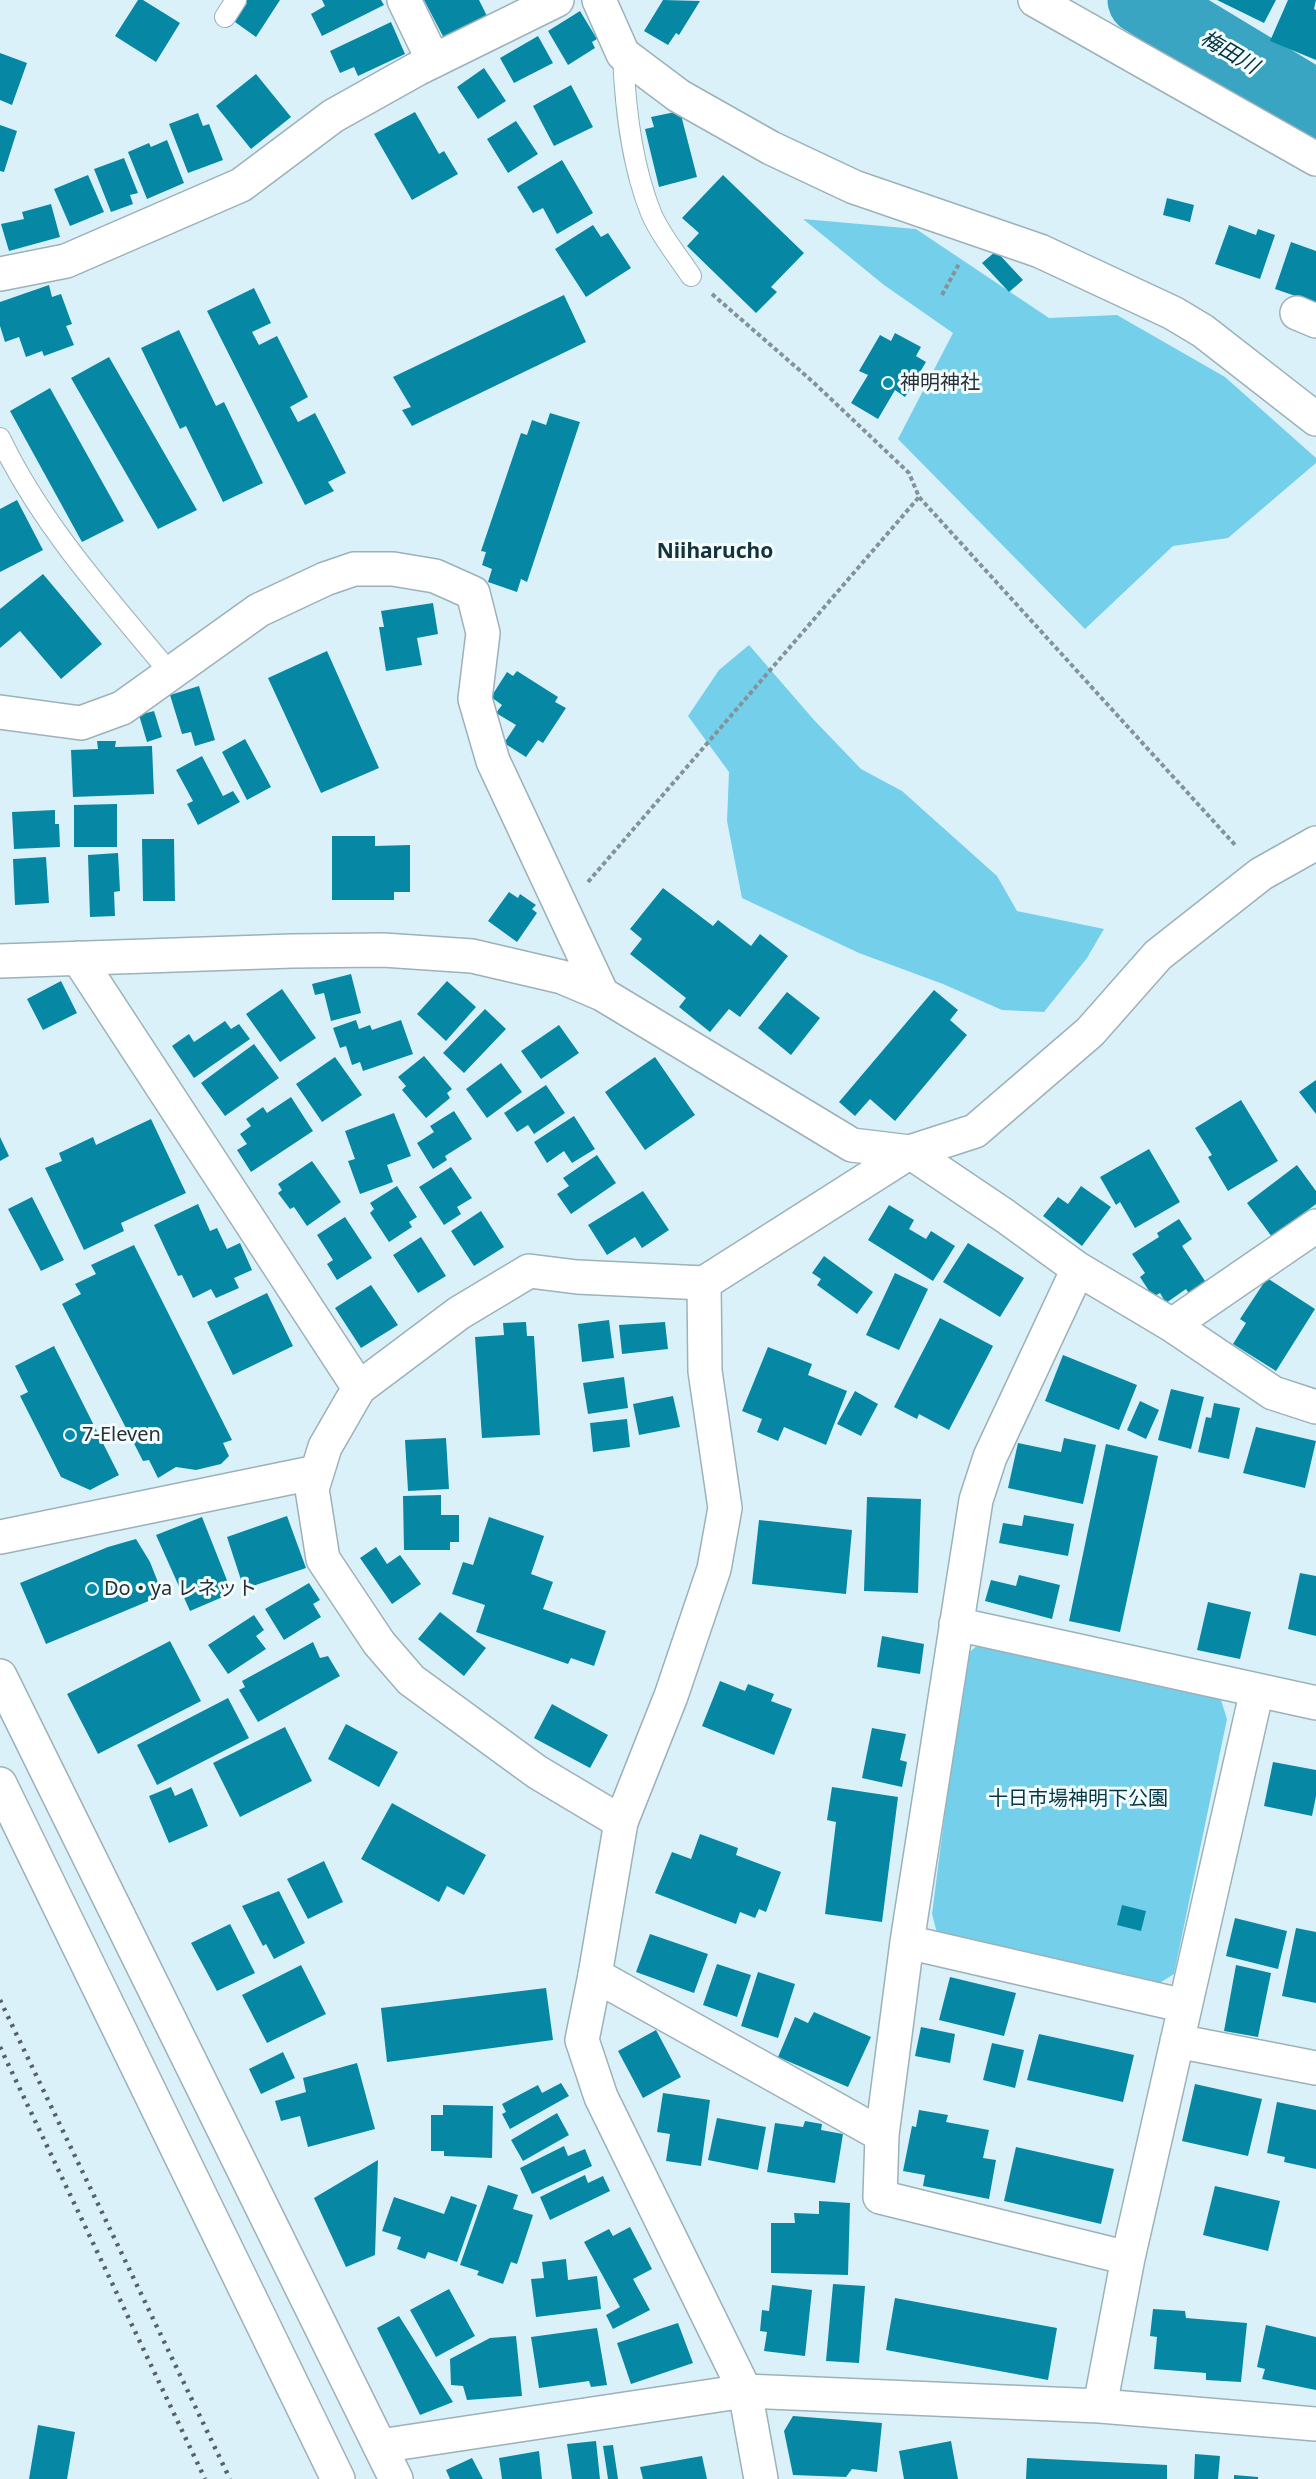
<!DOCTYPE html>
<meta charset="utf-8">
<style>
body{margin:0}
canvas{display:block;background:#dbf1f9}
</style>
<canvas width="1316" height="2479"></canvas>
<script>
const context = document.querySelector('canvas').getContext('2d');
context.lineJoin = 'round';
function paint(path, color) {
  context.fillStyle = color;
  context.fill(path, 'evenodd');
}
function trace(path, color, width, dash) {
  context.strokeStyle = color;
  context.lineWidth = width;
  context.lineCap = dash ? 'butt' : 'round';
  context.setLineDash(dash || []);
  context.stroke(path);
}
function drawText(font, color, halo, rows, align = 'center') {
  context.font = font + ' "Noto Sans","Noto Sans JP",sans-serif';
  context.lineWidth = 6;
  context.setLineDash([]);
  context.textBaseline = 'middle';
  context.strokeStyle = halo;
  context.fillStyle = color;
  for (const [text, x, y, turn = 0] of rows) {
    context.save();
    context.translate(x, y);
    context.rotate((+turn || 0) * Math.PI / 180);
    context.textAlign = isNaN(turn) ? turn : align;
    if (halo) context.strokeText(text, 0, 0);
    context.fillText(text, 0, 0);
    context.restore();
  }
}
const green = new Path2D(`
 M803,219L916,229L1049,318L1117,315L1225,377L1316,458V463L1228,538L1173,546L1085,629L898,439L953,333L884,285Z
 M749,645L814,720L861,769L902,791L997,876L1017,911L1104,929L1087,958L1044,1012L1002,1010L943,984L859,953L742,898L727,821L729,772L688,716L719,670Z
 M979,1644L1220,1697L1227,1719L1174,1974L1158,1984L938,1937L932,1914L965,1656Z`);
const river = new Path2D(`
 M1142,0L1316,105`);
const building = new Path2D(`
 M138,0H143L180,23L156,62L115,36Z
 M243,0H280L256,37L235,22L247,3Z
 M322,0H381L384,5L322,36L311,14L325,6Z
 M424,0H479L489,20L445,40Z
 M663,0L700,1L679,35L676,33L668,45L644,31Z
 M1217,0H1276L1264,23Z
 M1288,0H1316L1314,9L1316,10V60L1270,41Z
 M580,11L597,39L592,42L595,48L568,65L548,31Z
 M391,22L405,54L358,76L354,67L340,73L330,51Z
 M538,36L553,63L514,83L500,58Z
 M0,53L27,63L12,105L0,100Z
 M484,68L506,101L478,119L457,87Z
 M256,74L291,117L251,149L216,106Z
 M571,85L593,127L554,146L533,106Z
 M680,111L697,177L659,187L645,129L654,127L651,117Z
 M415,112L439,154L444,151L458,174L412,200L374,134Z
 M198,113L203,126L209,124L223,160L188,173L169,124Z
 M516,121L538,154L508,173L487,139Z
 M0,125L17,131L4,172L0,171Z
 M167,140L184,183L147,199L128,152L149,143L151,147Z
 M124,158L138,193L130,195L133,204L111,212L94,169Z
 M562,160L593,213L557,234L543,208L533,213L517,187Z
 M88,175L104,212L70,226L54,189Z
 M723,175L804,253L771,287L777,292L756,313L687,246L699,233L682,218Z
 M1167,198L1194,205L1190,222L1163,215Z
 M51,204L60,237L9,251L1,224L24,219L22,212Z
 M593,225L601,237L608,233L631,268L586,297L555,249Z
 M1229,225L1256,235L1258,229L1275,235L1260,279L1215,264Z
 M1291,242L1316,251V303L1275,289Z
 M996,251L1023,280L1009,292L982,263Z
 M49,285L52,297L61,294L72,324L66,326L74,345L44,356L42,351L26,357L19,337L5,342L0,326V302Z
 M254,288L271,323L252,332L259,345L277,336L308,397L290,407L298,422L315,413L346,473L328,482L334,491L305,505L207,311Z
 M564,295L586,342L412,426L402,410L411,407L393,377Z
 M179,330L216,406L224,402L263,483L223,502L186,426L180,429L141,348Z
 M895,333L921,347L916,356L926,362L905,397L895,390L878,419L851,403L868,375L859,371L880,335L891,341Z
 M109,357L197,510L158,529L71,378Z
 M50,388L124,521L82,542L10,411Z
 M550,413L580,422L527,582L521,579L517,592L488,582L492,569L482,565L486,552L481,551L521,433L527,435L532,420L546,425Z
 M17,500L43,550L0,572V509Z
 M43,574L102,644L61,679L20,631L0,648V609Z
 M433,603L438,634L417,638L422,665L386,671L379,627H384L381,611Z
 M327,651L379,768L321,793L268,678Z
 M517,671L558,697L555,702L566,708L543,743L538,740L526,757L504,743L516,725L496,713L502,705L491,697L507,672L513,676Z
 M199,686L215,740L195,746L191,732L182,734L170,695Z
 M154,711L162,737L147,742L139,715Z
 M245,739L271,787L247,800L222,752Z
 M97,741H116L115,747L152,746L154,794L73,797L71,750L98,749Z
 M202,756L223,796L233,791L240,802L198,825L187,804L193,801L176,770Z
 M117,804V847H74V805Z
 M55,810V824H59L60,847L14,849L12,812Z
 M332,836H375V846L410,845V892H394V900H332Z
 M142,839H174L175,901H143Z
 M118,853L120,891L114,892L115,916L90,917L88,855Z
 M46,857L49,903L15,905L13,859Z
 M663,888L713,926L718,920L751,946L760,934L788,956L740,1017L729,1009L710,1032L679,1007L686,998L630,954L642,939L630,929Z
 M509,892L518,898L520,894L536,905L532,909L537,913L517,942L488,921Z
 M351,974L361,1013L331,1021L324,993L315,995L312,984Z
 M61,981L77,1013L43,1030L27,999Z
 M447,981L476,1007L446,1041L417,1014Z
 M282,989L316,1038L280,1062L246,1014Z
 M934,990L958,1010L950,1020L967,1035L895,1121L870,1099L855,1116L839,1102Z
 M787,992L820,1018L791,1055L758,1028Z
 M485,1009L506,1029L464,1073L443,1053Z
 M356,1020L359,1029L370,1025L372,1030L401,1020L413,1054L363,1071L360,1062L352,1065L346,1046L340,1048L333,1028Z
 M225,1021L231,1029L239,1024L250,1039L194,1078L172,1046L189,1034L194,1042Z
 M559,1025L579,1053L541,1079L521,1051Z
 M254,1044L279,1078L225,1116L201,1083Z
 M424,1056L452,1089L447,1093L450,1098L426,1118L402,1090L406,1086L398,1077Z
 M335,1057L362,1095L322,1122L296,1084Z
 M655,1057L695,1115L645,1150L605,1092Z
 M501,1063L522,1092L487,1118L466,1089Z
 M1316,1080V1114L1299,1092Z
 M546,1085L565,1113L534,1134L528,1125L517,1132L504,1113Z
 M291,1097L313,1131L251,1172L237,1150L247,1144L240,1134L251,1126L246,1119L263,1107L267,1113Z
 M1241,1100L1278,1161L1228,1191L1208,1157L1212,1155L1195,1128Z
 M454,1111L472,1139L445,1156L447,1160L433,1169L417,1143L434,1132L430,1126Z
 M394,1113L411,1156L387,1165L393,1182L360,1194L348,1161L355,1159L345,1131Z
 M574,1116L595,1149L572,1163L564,1151L547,1163L534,1142Z
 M151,1119L186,1193L121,1223L124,1231L84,1250L45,1168L62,1161L59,1153L93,1137L96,1145Z
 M0,1137L9,1156L0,1161Z
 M1149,1149L1180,1202L1135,1228L1120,1202L1116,1205L1100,1177Z
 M597,1155L616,1183L571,1214L557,1194L569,1186L563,1178Z
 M312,1161L341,1202L307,1226L294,1207L290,1209L278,1193L282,1190L278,1184Z
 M1297,1165L1316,1191V1204L1272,1237L1247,1203Z
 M451,1167L472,1198L457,1207L461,1214L444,1225L419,1187Z
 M397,1186L417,1217L409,1222L412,1227L389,1242L370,1213L374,1209L370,1203Z
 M1081,1186L1111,1207L1082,1246L1043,1216L1058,1197L1068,1204Z
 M643,1191L669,1230L642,1248L635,1237L607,1255L588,1225Z
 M32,1197L64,1260L41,1271L8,1209Z
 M198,1204L210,1231L217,1228L227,1249L240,1243L252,1270L234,1278L239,1288L216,1298L211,1289L193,1298L182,1275L178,1276L154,1225Z
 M889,1205L914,1220L909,1229L926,1239L931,1231L955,1246L933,1281L868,1240Z
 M481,1211L504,1247L474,1266L451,1231Z
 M345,1217L372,1258L337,1280L327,1264L333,1260L317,1235Z
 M1179,1219L1192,1239L1182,1246L1207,1284L1190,1295L1186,1289L1166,1303L1160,1293L1153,1297L1140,1277L1145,1273L1132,1254L1159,1237L1157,1233Z
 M421,1237L446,1276L418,1293L393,1255Z
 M968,1243L1024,1278L1000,1317L943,1282Z
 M134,1245L232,1440L223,1443L229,1456L221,1464L196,1470L176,1467L158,1478L149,1460L143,1461L62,1304L81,1294L75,1284L96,1274L91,1265Z
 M824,1256L873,1292L857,1314L817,1285L821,1279L812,1273Z
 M895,1273L928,1289L899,1350L866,1335Z
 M1267,1278L1315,1309L1276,1371L1233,1344L1246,1323L1240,1319Z
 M371,1285L398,1325L361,1348L335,1308Z
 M267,1293L293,1346L233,1375L207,1322Z
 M940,1318L993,1346L949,1430L919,1414L917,1419L894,1407Z
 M609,1320L614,1358L582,1362L578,1324Z
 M526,1322L527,1336H534L540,1435L482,1438L475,1337L504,1335L503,1323Z
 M665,1322L668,1349L622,1354L619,1325Z
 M54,1346L119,1475L90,1490L61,1477L20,1396L28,1392L15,1366Z
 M768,1347L812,1364L808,1375L847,1391L826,1445L784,1427L778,1441L757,1432L762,1419L742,1411Z
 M1063,1355L1137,1385L1119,1430L1045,1401Z
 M624,1377L628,1408L588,1414L583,1383Z
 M1171,1389L1204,1397L1191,1449L1158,1440Z
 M855,1391L878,1404L861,1436L837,1424Z
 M673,1396L680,1427L639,1435L633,1404Z
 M1140,1401L1159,1410L1146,1439L1127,1430Z
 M1214,1403L1240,1408L1229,1459L1198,1452L1206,1417L1211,1418Z
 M627,1419L630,1447L593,1452L590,1423Z
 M1256,1427L1316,1441L1305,1488L1243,1473Z
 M446,1438L449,1489L408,1491L405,1440Z
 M1064,1438L1096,1445L1083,1504L1008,1488L1018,1443L1061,1452Z
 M1106,1444L1158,1456L1120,1632L1069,1621Z
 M441,1495V1515H459V1542H450V1550H404L403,1496Z
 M867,1497L921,1499L918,1593L864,1591Z
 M1024,1515L1074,1524L1068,1556L999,1543L1003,1523L1022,1526Z
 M287,1516L306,1568L244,1589L227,1537Z
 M202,1517L232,1593L190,1611L156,1535Z
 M489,1517L544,1536L531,1574L553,1582L543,1609L606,1631L594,1666L571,1658L568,1664L476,1632L485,1605L452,1594L463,1562L473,1565Z
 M759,1520L852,1530L846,1594L752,1584Z
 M136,1539L150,1562L163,1595L46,1644L20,1583L108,1547Z
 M376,1547L387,1564L400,1555L421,1584L392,1604L360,1558Z
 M1300,1573L1316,1576V1636L1288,1629Z
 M1019,1575L1060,1585L1052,1619L985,1601L991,1580L1016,1586Z
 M309,1583L320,1600L313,1604L321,1617L284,1640L265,1609Z
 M1208,1602L1251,1612L1240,1659L1197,1650Z
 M440,1612L486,1648L464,1676L418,1639Z
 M254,1615L264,1630L256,1636L266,1649L228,1674L208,1645Z
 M882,1636L924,1644L920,1674L877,1667Z
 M170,1641L201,1701L98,1754L67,1694Z
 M313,1642L320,1658L328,1656L340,1676L258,1722L239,1690L245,1687L242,1681Z
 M720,1681L745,1691L748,1684L774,1694L771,1701L792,1709L774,1755L702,1726Z
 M228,1698L249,1738L157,1785L137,1745Z
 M552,1704L608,1735L590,1768L534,1738Z
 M346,1724L398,1752L379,1787L328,1759Z
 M285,1727L312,1781L240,1817L213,1763Z
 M872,1728L906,1734L900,1760L907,1762L902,1787L862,1778Z
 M1273,1762L1316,1770V1796L1312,1816L1264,1806Z
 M171,1787L175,1796L192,1788L208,1826L169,1843L149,1796Z
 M832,1787L898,1797L882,1922L825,1914L836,1822L827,1820Z
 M392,1803L486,1855L464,1895L447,1886L439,1902L361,1859Z
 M700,1834L738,1848L736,1855L781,1872L766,1912L759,1909L755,1918L740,1912L736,1924L655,1893L672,1852L691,1859Z
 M324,1861L343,1902L308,1919L287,1879Z
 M279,1891L305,1943L274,1959L266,1944L263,1946L242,1906Z
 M1122,1905L1146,1911L1141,1931L1117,1925Z
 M1235,1918L1287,1931L1278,1969L1226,1956Z
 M230,1924L255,1973L217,1991L191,1943Z
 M1296,1928L1316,1932V2003L1282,1996Z
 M650,1934L708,1954L694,1993L636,1972Z
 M717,1964L751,1975L737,2017L703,2005Z
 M301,1965L326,2014L267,2043L242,1995Z
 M1236,1965L1271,1973L1258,2037L1224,2031Z
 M758,1972L795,1984L778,2038L741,2026Z
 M950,1977L1016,1993L1004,2036L939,2020Z
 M546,1988L553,2040L387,2062L381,2008Z
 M814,2012L871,2037L848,2087L778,2057L795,2017L808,2023Z
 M921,2027L955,2034L950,2063L915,2056Z
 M656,2030L681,2077L643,2098L618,2051Z
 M1039,2034L1134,2055L1123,2102L1027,2080Z
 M992,2043L1024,2050L1015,2088L983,2080Z
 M283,2052L295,2078L261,2094L249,2069Z
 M357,2063L375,2129L308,2147L300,2116L281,2121L275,2101L306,2092L303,2078Z
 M561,2083L569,2096L510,2129L502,2114L506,2112L502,2104L538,2085L542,2093Z
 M1195,2084L1262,2099L1248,2156L1182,2141Z
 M663,2093L710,2100L701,2166L666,2161L670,2134L657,2132Z
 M1277,2102L1316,2110V2169L1284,2162L1285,2157L1267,2153Z
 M443,2105L493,2106L492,2158L444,2156V2151H431V2115H443Z
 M919,2110L948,2115L946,2122L989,2130L983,2158L996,2160L989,2199L923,2186L925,2175L903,2171L912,2126L916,2127Z
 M557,2113L569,2135L523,2161L511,2140Z
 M717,2118L766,2127L758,2170L708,2160Z
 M805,2121L822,2124L821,2130L843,2134L835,2183L767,2172L775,2123L803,2127Z
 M564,2146L568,2156L585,2149L592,2166L532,2194L520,2168Z
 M1016,2147L1114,2169L1101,2224L1004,2201Z
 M378,2160L375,2255L346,2267L314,2198Z
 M585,2175L588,2183L603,2176L610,2191L550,2220L540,2197Z
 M488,2185L518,2195L513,2209L533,2215L517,2264L511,2262L503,2284L477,2275L479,2271L460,2265Z
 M1215,2186L1280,2201L1268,2251L1203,2235Z
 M451,2196L477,2205L457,2262L428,2252L425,2259L397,2249L401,2237L382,2231L394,2197L444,2214Z
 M819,2201L850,2203L848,2275L771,2273V2223H795L794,2213L819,2214Z
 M630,2227L652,2269L633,2279L650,2310L613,2329L606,2315L620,2307L584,2242L609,2229L613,2236Z
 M566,2259L568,2280L597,2276L601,2309L536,2317L531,2279L544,2278L542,2262Z
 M833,2284L865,2286L859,2363L826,2361Z
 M772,2285L812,2290L805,2356L764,2351L767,2332L760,2331L762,2310L769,2311Z
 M449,2289L475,2336L436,2357L410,2310Z
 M895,2298L1057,2328L1048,2380L886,2350Z
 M1153,2309L1185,2311L1186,2318L1247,2323L1241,2382L1206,2380V2373L1154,2369L1157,2337L1150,2336Z
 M399,2316L453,2402L420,2415L377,2328Z
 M678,2323L693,2363L631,2384L617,2343Z
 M1266,2325L1316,2337V2390L1262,2379L1265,2369L1257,2367Z
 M597,2328L607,2385L591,2387L589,2381L539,2388L531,2337Z
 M516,2336L522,2396L467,2400L463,2386L451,2385L450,2359L490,2338Z
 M793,2416L882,2423L877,2472L852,2469L846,2477L793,2475L784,2431Z
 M38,2425L75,2432L67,2479H29Z
 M596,2441L600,2479H572L567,2444Z
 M951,2441L958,2479H904L899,2451Z
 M613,2445L618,2479H608L603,2446Z
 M539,2451L542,2479H502L499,2458Z
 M1195,2454L1220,2456L1218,2479H1194Z
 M702,2456L707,2479H643L640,2467Z
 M472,2458L483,2479H450L446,2470Z
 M1027,2458L1167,2465V2479H1026Z
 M1234,2475L1258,2477V2479H1234Z`);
const path = new Path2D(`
 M712,294L812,381L909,473L919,497L1236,846
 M942,295L960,262
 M588,882L919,497`);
const lane = new Path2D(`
 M225,17L236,0
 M623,54C625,107 631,163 651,213C660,235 678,256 691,276
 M0,438C42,526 108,598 171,674`);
const street = new Path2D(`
 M404,0L433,60
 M599,0L623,54L679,96L771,148L854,187L1040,251L1173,313L1203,331L1316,419
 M1035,0L1316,159
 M0,274L66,261L241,185L333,116L417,69L557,0
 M1297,313L1316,321
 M0,712L81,723L122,708L259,610L325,579L354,569H393L435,576L473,593L483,633L475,699L493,761L602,994
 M78,958L359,1388
 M0,961L292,951L383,950L472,956L562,977L602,994L852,1145L910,1152L975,1131L1090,1032L1158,955L1261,874L1316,843
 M910,1152L1005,1216L1078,1269L1172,1325L1273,1393L1316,1407
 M1078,1269L990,1457L976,1500L907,1942L882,2135L880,2197L1128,2258
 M1172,1325L1316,1226
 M0,1537L317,1472
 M956,1624L1316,1703
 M621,1822L537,1772L411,1680L379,1643L323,1559L312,1489L325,1447L359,1388L459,1313L529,1271L577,1277L704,1283
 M907,1942L1185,2006
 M595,1975L882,2135
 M1177,2041L1316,2068
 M1100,2406L1128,2258L1257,1690
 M380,2446L745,2391L1100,2406L1316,2424`);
const secondary = new Path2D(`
 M0,1676L396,2479
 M0,1784L338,2479
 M761,2479L745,2391L601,2097L582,2040L595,1975L621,1822L671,1696L714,1569L725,1508L705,1371L704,1283L910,1152`);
const rail = new Path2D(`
 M0,2000L230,2479
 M0,2047L205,2479`);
const markers = [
 [888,383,6,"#058eac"],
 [70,1435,6,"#058eac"],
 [92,1589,6,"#058eac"]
];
const poiNames = [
 ["神明神社",900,383],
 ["7-Eleven",82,1435],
 ["Do・ya レネット",104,1589]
];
const parkNames = [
 ["十日市場神明下公園",1078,1799]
];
const waterNames = [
 ["梅田川",1229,53,31]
];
const neighbourhoodNames = [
 ["Niiharucho",715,552]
];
paint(green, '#74cfeb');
trace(river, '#3aa5c2', 69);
paint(building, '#0688a5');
trace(lane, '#9cb1b8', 22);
trace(street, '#9cb1b8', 36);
trace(secondary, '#9cb1b8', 36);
trace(path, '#849399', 4, [4.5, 3]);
trace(lane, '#fff', 20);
trace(street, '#fff', 33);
trace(secondary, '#fff', 33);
trace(rail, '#576267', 4.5, [3, 6]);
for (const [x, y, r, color] of markers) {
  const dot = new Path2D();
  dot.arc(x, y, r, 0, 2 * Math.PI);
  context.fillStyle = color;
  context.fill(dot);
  trace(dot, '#f3fcff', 2);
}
drawText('20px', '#283033', '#f3fcff', poiNames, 'left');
drawText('20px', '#053744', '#f3fcff', parkNames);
drawText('italic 21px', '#00303d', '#f3fcff', waterNames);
drawText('bold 21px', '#14333c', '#f3fcff', neighbourhoodNames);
</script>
